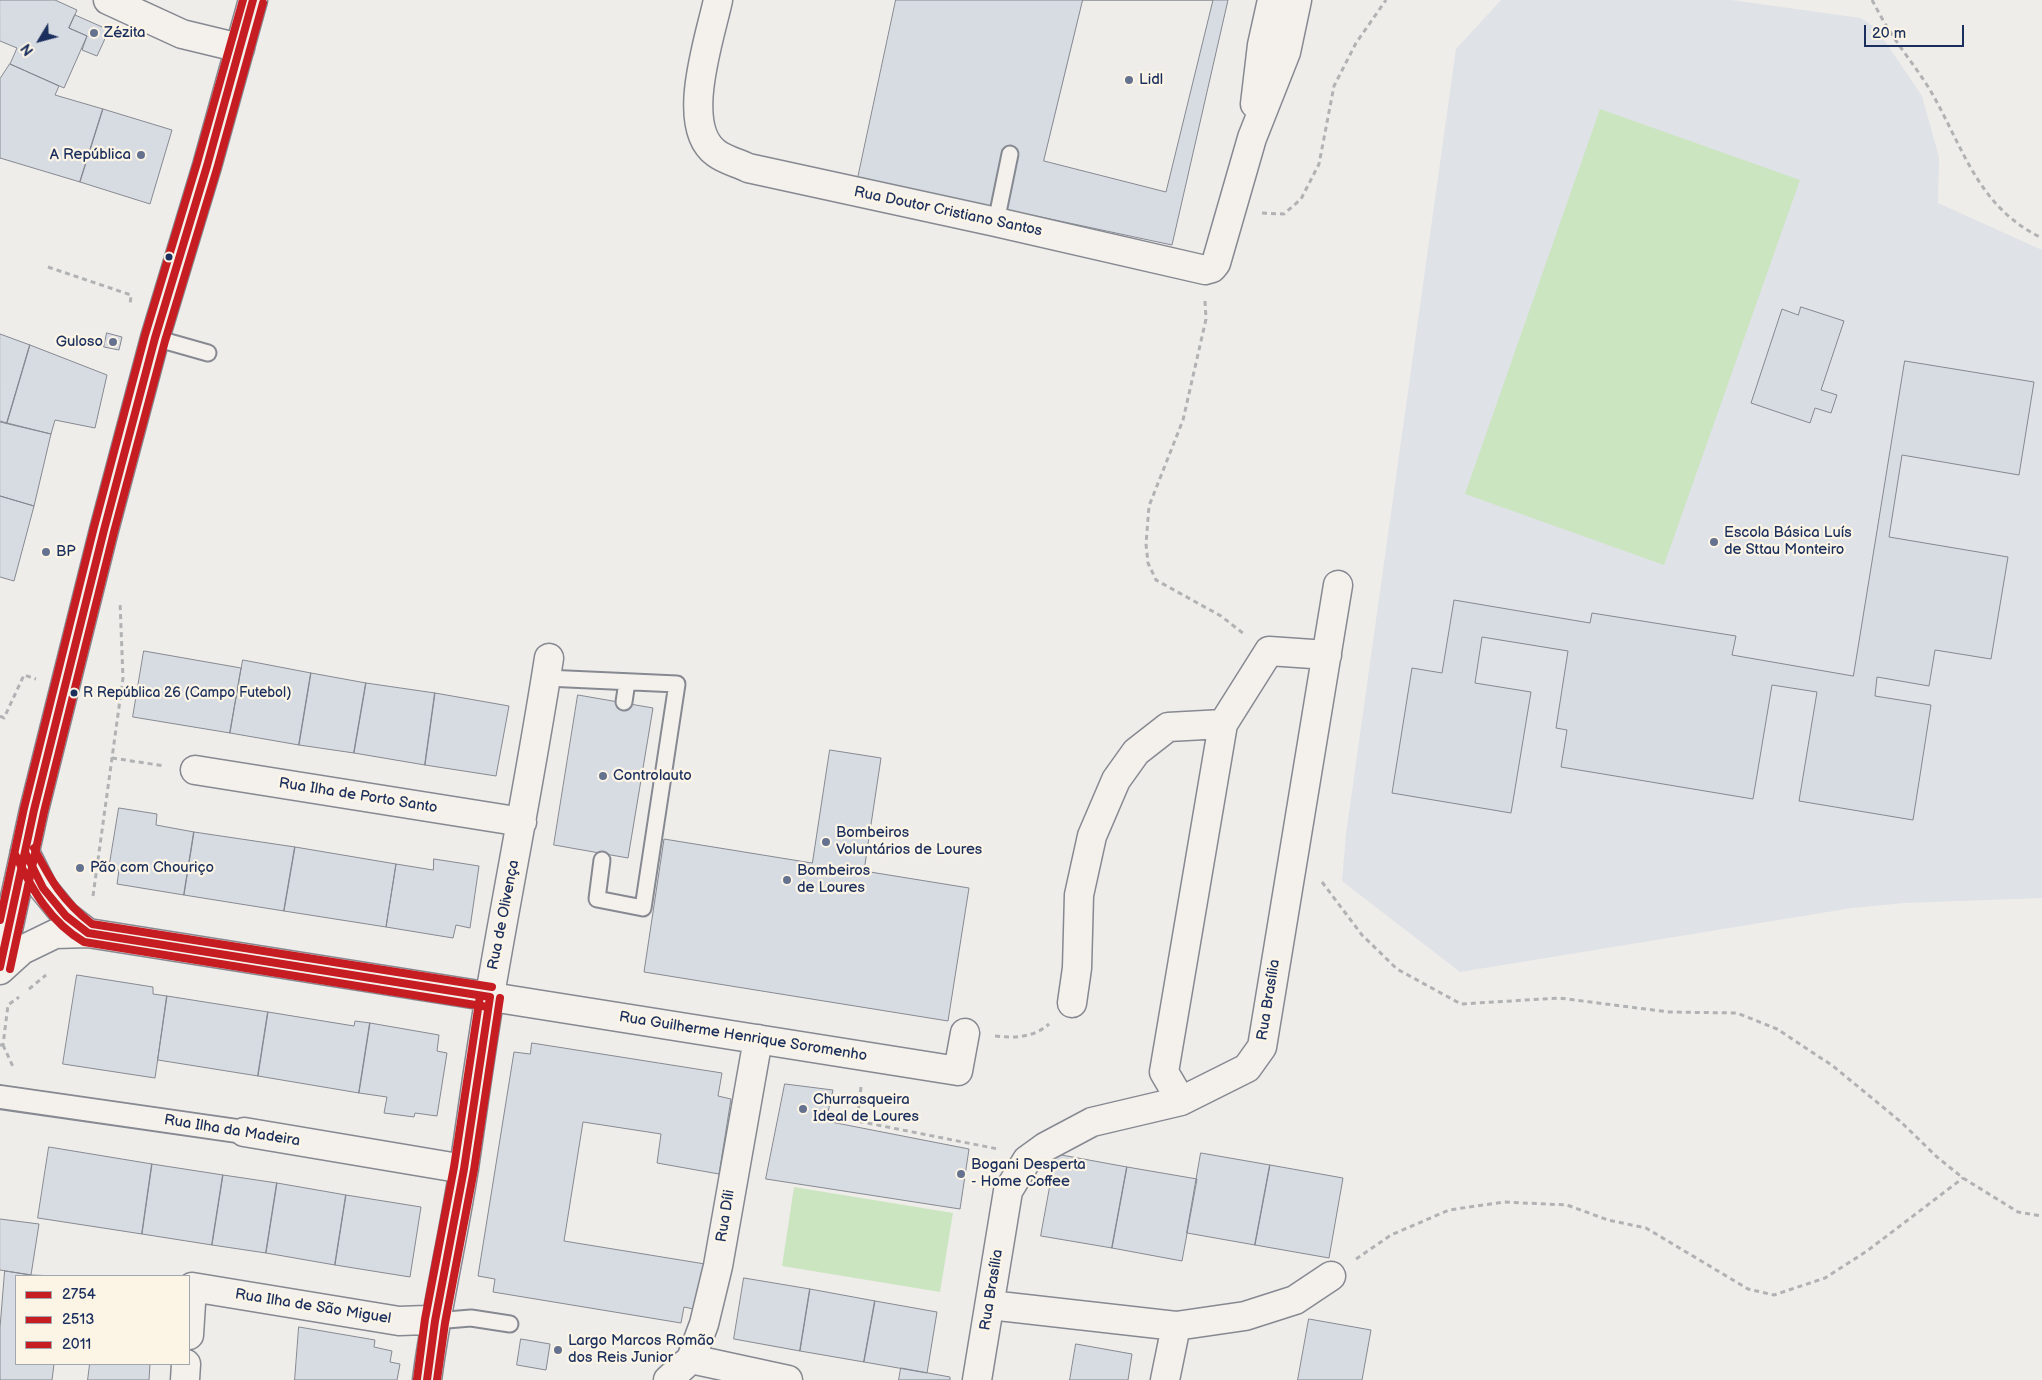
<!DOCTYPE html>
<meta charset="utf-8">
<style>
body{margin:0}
#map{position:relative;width:2042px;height:1380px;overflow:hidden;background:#efedea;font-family:"Balsamiq Sans",sans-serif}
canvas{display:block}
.legend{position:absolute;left:15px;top:1275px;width:175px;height:90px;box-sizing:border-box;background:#fcf5e5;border:1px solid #a2a6af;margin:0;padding:6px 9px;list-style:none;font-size:15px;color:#1b2f5e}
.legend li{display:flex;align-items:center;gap:10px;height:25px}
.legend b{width:25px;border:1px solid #a2a6af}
.north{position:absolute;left:15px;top:15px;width:50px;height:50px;-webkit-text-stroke:4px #fcf5e5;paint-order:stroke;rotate:233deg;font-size:14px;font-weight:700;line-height:20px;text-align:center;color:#1b2f5e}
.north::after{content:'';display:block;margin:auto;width:18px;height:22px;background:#1b2f5e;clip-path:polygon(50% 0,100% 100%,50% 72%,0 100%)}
.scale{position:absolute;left:1864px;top:25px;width:100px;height:22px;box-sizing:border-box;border:2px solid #1b2f5e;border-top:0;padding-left:6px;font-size:15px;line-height:18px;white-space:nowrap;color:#1b2f5e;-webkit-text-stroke:4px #fcf5e5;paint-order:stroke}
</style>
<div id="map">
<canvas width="2042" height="1380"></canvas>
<ul class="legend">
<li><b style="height:6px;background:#c61d23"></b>2754</li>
<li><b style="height:6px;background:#c61d23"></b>2513</li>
<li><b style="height:6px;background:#c61d23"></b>2011</li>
</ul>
<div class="north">N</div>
<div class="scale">20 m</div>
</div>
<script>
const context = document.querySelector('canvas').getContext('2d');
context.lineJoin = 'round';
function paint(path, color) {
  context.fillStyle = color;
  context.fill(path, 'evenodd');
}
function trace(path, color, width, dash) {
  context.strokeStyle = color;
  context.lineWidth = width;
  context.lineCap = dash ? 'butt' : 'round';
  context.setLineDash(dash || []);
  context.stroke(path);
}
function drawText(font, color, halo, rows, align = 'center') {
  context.font = font + ' "Balsamiq Sans",sans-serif';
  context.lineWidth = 4.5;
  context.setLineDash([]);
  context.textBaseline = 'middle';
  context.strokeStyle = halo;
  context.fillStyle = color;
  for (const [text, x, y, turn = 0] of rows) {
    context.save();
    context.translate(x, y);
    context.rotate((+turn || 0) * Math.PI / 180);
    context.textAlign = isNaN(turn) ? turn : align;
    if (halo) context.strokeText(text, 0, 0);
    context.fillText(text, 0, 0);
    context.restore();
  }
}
const built = new Path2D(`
 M1501,0H1731L1861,18L1876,28L1922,96L1939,157L1938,203L2042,250V898L1905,903L1852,908L1460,972L1342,881L1346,834L1456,49Z`);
const green = new Path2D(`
 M1600,109L1800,180L1664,565L1465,494Z
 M794,1187L953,1213L940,1292L782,1266Z`);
const building = new Path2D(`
 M0,0H55L77,10L69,28L87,36L64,88L10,64L17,48L0,41Z
 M896,0H1228L1172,245L858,178Z
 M1083,0H1213L1166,192L1044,161Z
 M75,15L109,30L97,56L82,50L87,36L69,28Z
 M10,64L59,86L55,95L103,109L80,182L0,158V79Z
 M103,109L172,130L150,204L80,182Z
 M1801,307L1844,321L1821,390L1837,395L1831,413L1815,408L1810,423L1751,403L1782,309L1798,315Z
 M107,333L122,337L119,350L104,347Z
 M0,334L30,345L7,423L0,421Z
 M30,345L107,375L95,428L55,420L51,434L7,423Z
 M1905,361L2034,382L2019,475L1902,455L1889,537L2008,557L1991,659L1935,650L1929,686L1877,677L1875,696L1931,705L1913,820L1799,801L1817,692L1772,685L1753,799L1561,767L1567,730L1556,728L1568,651L1482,637L1475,683L1531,692L1511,813L1392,793L1412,668L1442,673L1454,600L1590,623L1592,613L1736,636L1732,655L1853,676Z
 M0,422L51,434L34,506L0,496Z
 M0,496L34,506L14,581L0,577Z
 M144,651L241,668L230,733L133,717Z
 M243,660L311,673L299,745L230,733Z
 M311,673L366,683L354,753L299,745Z
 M366,683L435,693L425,765L354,753Z
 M435,693L509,706L496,776L425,765Z
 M578,695L653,708L628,858L554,845Z
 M830,750L881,758L864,871L969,888L948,1021L644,972L664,839L812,863Z
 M119,808L157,814L156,825L194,832L184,895L117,884L119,870L109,869Z
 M194,832L295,847L284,911L184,895Z
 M295,847L396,864L386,927L284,911Z
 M434,859L479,866L470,928L456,925L453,938L386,927L396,864L433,870Z
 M77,975L153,987V994L167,996L155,1078L63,1064Z
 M167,996L268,1012L258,1076L158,1060Z
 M268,1012L354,1026L355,1021L370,1023L359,1093L258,1076Z
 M370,1023L439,1035L437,1051L447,1053L437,1116L415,1113L414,1117L384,1113L387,1097L359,1093Z
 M532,1043L722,1073L718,1096L731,1099L719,1174L657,1163L661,1134L583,1122L564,1241L705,1264L698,1310L684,1307L681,1323L493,1292L495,1279L478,1276L514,1052L530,1054Z
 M785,1084L833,1090L826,1121L969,1149L960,1209L766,1179Z
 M49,1147L152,1164L142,1234L38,1218Z
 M1201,1153L1270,1165L1255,1245L1187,1233Z
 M1056,1154L1127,1167L1112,1248L1041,1236Z
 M152,1164L223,1175L212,1245L142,1234Z
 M1270,1165L1343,1178L1329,1258L1255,1245Z
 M1127,1167L1197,1179L1182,1261L1112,1248Z
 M223,1175L277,1183L266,1253L212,1245Z
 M277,1183L346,1195L335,1265L266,1253Z
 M346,1195L421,1207L410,1277L335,1265Z
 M0,1219L39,1224L31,1275L0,1270Z
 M5,1271L31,1275L58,1276H16V1364H54L52,1380H0V1328Z
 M744,1278L810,1289L800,1351L734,1339Z
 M810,1289L875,1301L864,1362L800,1351Z
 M875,1301L937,1312L927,1373L864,1362Z
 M1309,1319L1371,1330L1362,1380H1298Z
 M299,1327L375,1340L374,1347L392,1351L390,1362L400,1364L397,1380H295Z
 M521,1339L550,1344L546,1370L517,1365Z
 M1076,1344L1132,1354L1128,1380H1070Z
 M90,1364H150L149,1380H88Z
 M901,1368L950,1377V1380H899Z`);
const path = new Path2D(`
 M1872,0C1878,11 1884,23 1891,33C1903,52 1918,70 1930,90C1963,146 1977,207 2042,238
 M1262,213L1284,214L1301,199L1319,164L1334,86L1356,43L1386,0
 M48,267L131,295L130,306
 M1205,301L1206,319L1183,420L1149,506L1146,544L1148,563L1156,580L1221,616L1244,634
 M0,716L4,718L24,675L36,679
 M112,758L165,766
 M1322,882L1362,935L1397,969L1461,1004L1559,998L1669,1012L1737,1013L1777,1029L1833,1066L1901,1122L1937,1157L1963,1178L2018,1212L2042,1216
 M93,896L123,678L120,602
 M29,989L46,975
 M995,1036C1015,1038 1033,1038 1049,1024
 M0,1045H3L8,1005L19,997
 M3,1045L14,1069
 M861,1087L857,1121L998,1149
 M1356,1259L1391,1235L1449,1210L1504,1202L1567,1205L1608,1220L1646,1228L1748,1289L1774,1295L1825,1278L1867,1251L1963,1178`);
const service = new Path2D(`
 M996,222L1010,154
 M155,338L208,353
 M546,678L677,684L643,908L597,899L602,860
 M624,702L627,682
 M435,1321L471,1318L510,1324`);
const pedestrian = new Path2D(`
 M0,1097L244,1132`);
const minor = new Path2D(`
 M108,0L182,34L240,48
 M718,0C710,38 679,126 716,153C725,160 738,163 748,168L996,222L1205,270L1212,268L1216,263L1252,138L1286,52L1297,0
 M1255,104L1262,45L1272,0
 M195,770L522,822
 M25,852L43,888L66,916L88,933L958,1071L965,1033
 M0,970L22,950L55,934L88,933
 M1072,1003L1077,968L1079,895L1092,836L1116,780L1136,752L1168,727L1223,724L1269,651L1327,655
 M1181,1101L1164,1072L1223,724
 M244,1132L464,1169
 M990,1305L1176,1326L1245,1316L1295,1300L1331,1276
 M189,1335L192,1287L399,1321L426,1320L435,1321
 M691,1359L788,1380
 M185,1380L186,1364
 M427,1380C436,1309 453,1239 464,1168C474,1101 483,1033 495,966C513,863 533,761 549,658
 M668,1380L691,1359L704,1324L718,1266L758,1039
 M977,1380L1008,1191L1027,1160L1045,1147L1092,1122L1181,1101L1247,1068L1262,1047L1338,585
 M1165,1380L1176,1326`);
const primary = new Path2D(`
 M0,967L34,810L104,530L155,338L207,166L253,0`);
const bus1 = new Path2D(`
 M25,852L43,888L66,916L88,933L490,997
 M0,967L34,810L104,530L155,338L207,166L253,0
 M427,1380L435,1321L464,1169L490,997`);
const bus2 = new Path2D(`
 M16,856C33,891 50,922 84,942L488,1007
 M10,969L44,812L114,532L165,341L217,169L263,3
 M437,1380L445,1323L474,1170L500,998`);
const bus3 = new Path2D(`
 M34,848C51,881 62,900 92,924L492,987
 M0,920L24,808L94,527L145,335L197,163L243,0
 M417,1379L425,1319L454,1167L480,996`);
const markers = [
 [94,33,5,"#65728f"],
 [1129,80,5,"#65728f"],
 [141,155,5,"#65728f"],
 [169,257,4.5,"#1b2f5e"],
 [113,342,5,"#65728f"],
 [1714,542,5,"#65728f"],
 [46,552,5,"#65728f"],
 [74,693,4.5,"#1b2f5e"],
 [603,776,5,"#65728f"],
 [826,842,5,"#65728f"],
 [80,868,5,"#65728f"],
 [787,880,5,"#65728f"],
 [803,1109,5,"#65728f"],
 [961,1174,5,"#65728f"],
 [558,1350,5,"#65728f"]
];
const busNames = [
 ["R República 26 (Campo Futebol)",83,693]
];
const poiNames = [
 ["Zézita",104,33],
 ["Lidl",1139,80],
 ["A República",131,155,"right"],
 ["Guloso",103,342,"right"],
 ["Escola Básica Luís",1724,533],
 ["de Sttau Monteiro",1724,550],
 ["BP",56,552],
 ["Controlauto",613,776],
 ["Bombeiros",836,833],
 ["Voluntários de Loures",836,850],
 ["Pão com Chouriço",90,868],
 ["Bombeiros",797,871],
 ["de Loures",797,888],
 ["Churrasqueira",813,1100],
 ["Ideal de Loures",813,1117],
 ["Bogani Desperta",971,1165],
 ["- Home Coffee",971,1182],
 ["Largo Marcos Romão",568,1341],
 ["dos Reis Junior",568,1358]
];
const streetNames = [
 ["Rua Doutor Cristiano Santos",948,212,12],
 ["Rua Ilha de Porto Santo",358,796,9],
 ["Rua de Olivença",504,915,-79],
 ["Rua Brasília",1269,1000,-81],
 ["Rua Guilherme Henrique Soromenho",743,1037,9],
 ["Rua Ilha da Madeira",232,1131,9],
 ["Rua Díli",726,1216,-81],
 ["Rua Brasília",992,1290,-81],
 ["Rua Ilha de São Miguel",313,1307,9]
];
paint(built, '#dfe2e6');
paint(green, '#cce5c1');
paint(building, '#d7dbe2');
trace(building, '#868991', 1);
trace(service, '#868991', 19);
trace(pedestrian, '#868991', 26);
trace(minor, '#868991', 31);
trace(primary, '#868991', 31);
trace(path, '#b1b2b4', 3, [5, 4]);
trace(service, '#f4f1ec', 15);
trace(pedestrian, '#f4f1ec', 22);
trace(minor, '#f4f1ec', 28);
trace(primary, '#f4f1ec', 28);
trace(bus1, '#c61d23', 8);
trace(bus2, '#c61d23', 8);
trace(bus3, '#c61d23', 8);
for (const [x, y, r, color] of markers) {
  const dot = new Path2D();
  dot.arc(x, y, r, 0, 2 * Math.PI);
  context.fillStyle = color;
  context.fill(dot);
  trace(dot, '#fcf5e5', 2);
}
drawText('14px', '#1b2f5e', '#fcf5e5', busNames, 'left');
drawText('15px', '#1b2f5e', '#fcf5e5', poiNames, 'left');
drawText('15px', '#1b2f5e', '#fcf5e5', streetNames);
</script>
